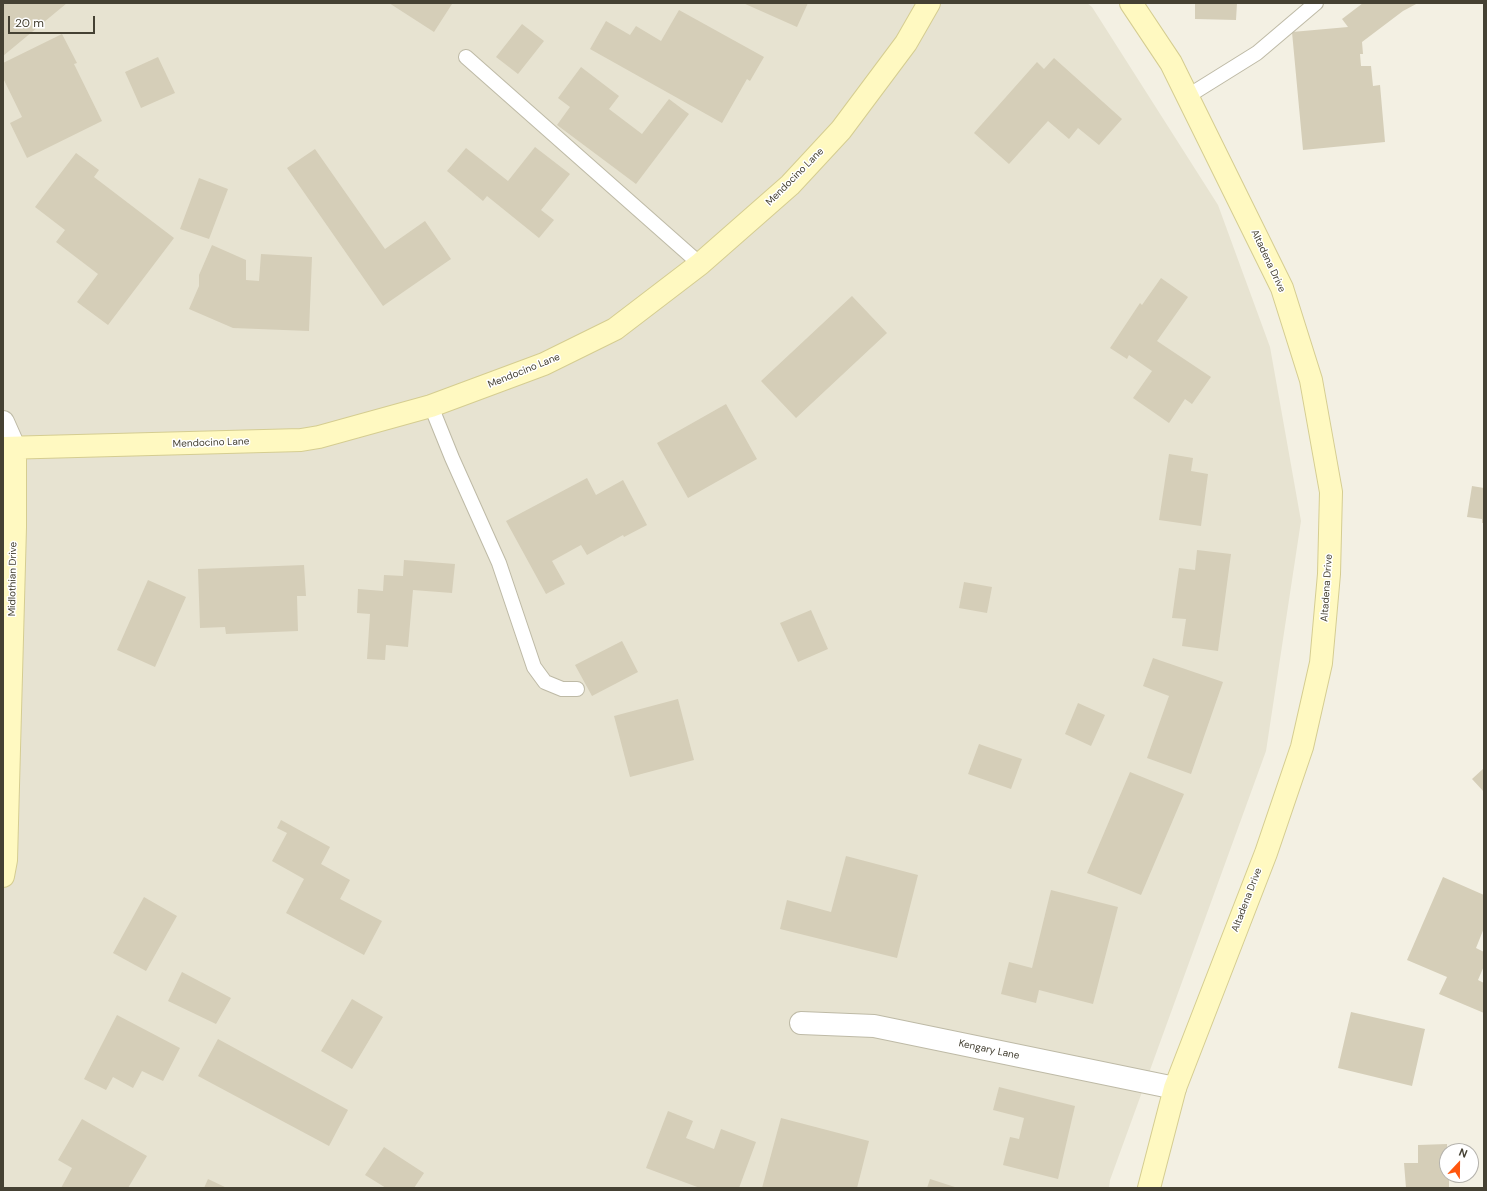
<!DOCTYPE html>
<style>
body{margin:0}
#map{position:relative;width:1487px;height:1191px;overflow:hidden;background:#f3f0e3;font-family:"DM Sans",sans-serif}
canvas{display:block}
.frame{position:absolute;inset:0;border:4px solid #454133;pointer-events:none}
.north{position:absolute;left:1439px;top:1143px;width:40px;height:40px;box-sizing:border-box;background:#fff;border:1px solid #b5b3ad;border-radius:50%;rotate:22deg;font-size:11px;font-weight:700;line-height:16px;text-align:center;color:#454133}
.north::after{content:'';display:block;margin:auto;width:14px;height:18px;background:#ff560e;clip-path:polygon(50% 0,100% 100%,50% 72%,0 100%)}
.scale{position:absolute;left:8px;top:16px;width:87px;height:18px;box-sizing:border-box;border:2px solid #454133;border-top:0;padding-left:5px;font-size:12px;line-height:14px;white-space:nowrap;color:#454133;-webkit-text-stroke:3px #fff;paint-order:stroke}
</style>
<div id="map">
<canvas width="1487" height="1191"></canvas>
<div class="frame"></div>
<div class="north">N</div>
<div class="scale">20 m</div>
</div>
<script>
const context = document.querySelector('canvas').getContext('2d');
context.lineJoin = 'round';
function paint(path, color) {
  context.fillStyle = color;
  context.fill(path, 'evenodd');
}
function trace(path, color, width, dash) {
  context.strokeStyle = color;
  context.lineWidth = width;
  context.lineCap = dash ? 'butt' : 'round';
  context.setLineDash(dash || []);
  context.stroke(path);
}
function drawText(font, color, halo, rows, align = 'center') {
  context.font = font + ' "DM Sans",sans-serif';
  context.lineWidth = 3;
  context.setLineDash([]);
  context.textBaseline = 'middle';
  context.strokeStyle = halo;
  context.fillStyle = color;
  for (const [text, x, y, turn = 0] of rows) {
    context.save();
    context.translate(x, y);
    context.rotate((+turn || 0) * Math.PI / 180);
    context.textAlign = isNaN(turn) ? turn : align;
    if (halo) context.strokeText(text, 0, 0);
    context.fillText(text, 0, 0);
    context.restore();
  }
}
const residential = new Path2D(`
 M3,3H1087L1092,7L1218,205L1270,347L1301,521L1266,751L1110,1180L1109,1188H3Z`);
const building = new Path2D(`
 M3,3H67L3,56Z
 M389,3H451L452,4L434,32Z
 M743,3H808L797,27Z
 M1195,3H1237L1236,20L1195,19Z
 M1363,3H1418L1403,11L1362,42L1363,54H1360L1361,66H1371L1373,86L1380,85L1385,142L1303,150L1292,32L1348,27L1342,19Z
 M679,10L764,57L750,81L747,79L722,123L590,49L606,21L630,35L636,26L661,41Z
 M522,24L544,41L518,74L496,57Z
 M62,34L77,63L74,64L102,121L27,158L10,123L22,117L3,78V63Z
 M158,57L175,93L141,108L125,72Z
 M1054,58L1122,119L1099,145L1078,128L1069,139L1048,121L1009,164L974,133L1037,62L1044,69Z
 M581,67L619,96L609,109L642,134L669,99L689,114L636,184L557,125L570,107L558,98Z
 M535,147L570,174L541,210L554,220L539,238L487,196L483,201L447,171L466,148L508,181Z
 M315,149L385,249L425,221L451,259L383,306L287,168Z
 M76,153L99,170L94,177L174,238L108,325L77,302L98,274L56,242L65,230L35,207Z
 M199,178L228,189L209,239L180,229Z
 M212,245L246,260V280L259,281L261,254L312,257L309,331L233,328L189,309L199,286V275Z
 M1161,278L1188,297L1157,341L1211,377L1192,404L1185,399L1169,423L1133,398L1152,371L1129,355L1127,359L1110,348L1140,303L1142,305Z
 M852,296L887,333L796,418L761,381Z
 M726,404L757,459L688,498L657,443Z
 M1169,454L1193,458L1191,471L1208,474L1201,526L1159,520Z
 M587,478L596,495L623,480L647,525L624,537L623,535L587,555L581,545L552,561L565,584L546,594L506,521Z
 M1472,486L1484,488V523H1482V519L1467,517Z
 M1197,550L1231,554L1218,651L1182,646L1186,619L1172,618L1179,568L1195,570Z
 M404,560L455,564L452,593L413,590L408,647L386,645L385,660L367,659L370,614L357,613L358,589L383,591L384,575L403,576Z
 M304,565L306,596H297L298,631L226,634L225,627L200,628L198,569Z
 M148,580L186,597L155,667L117,650Z
 M964,582L992,587L987,613L959,608Z
 M811,610L828,649L798,662L780,623Z
 M622,641L638,672L592,696L575,665Z
 M1153,658L1223,682L1191,774L1147,758L1169,696L1143,686Z
 M678,699L694,760L630,777L614,716Z
 M1078,703L1105,715L1091,746L1065,734Z
 M979,744L1022,759L1011,789L968,774Z
 M1484,768V792L1472,779Z
 M1130,772L1184,794L1141,895L1087,873Z
 M281,820L330,847L321,864L350,880L340,899L382,921L364,955L286,913L304,879L272,861L287,833L277,828Z
 M846,856L918,875L897,958L780,929L787,900L831,912Z
 M1443,877L1484,895V928L1476,948L1484,952V966L1478,980L1484,983V1013L1439,994L1447,977L1407,960Z
 M1051,890L1118,907L1093,1004L1039,990L1036,1003L1001,994L1009,962L1032,968Z
 M144,897L177,916L146,971L113,953Z
 M182,972L231,998L216,1024L168,1001Z
 M352,999L383,1017L352,1069L321,1051Z
 M1351,1012L1425,1029L1412,1086L1338,1068Z
 M117,1015L180,1048L163,1081L142,1071L133,1088L113,1077L106,1090L84,1079Z
 M218,1039L348,1110L329,1146L198,1076Z
 M999,1087L1075,1106L1058,1179L1003,1165L1010,1137L1019,1139L1024,1118L993,1110Z
 M668,1111L693,1121L686,1138L714,1149L721,1129L756,1142L739,1188H700L646,1168Z
 M781,1118L869,1141L857,1188H762Z
 M82,1119L147,1156L128,1188H61L72,1168L58,1160Z
 M1447,1144V1175H1449V1187L1406,1188L1404,1163H1418V1145Z
 M384,1147L424,1173L414,1188H386L365,1175Z
 M208,1179L227,1188H204Z
 M930,1179L958,1188H927Z`);
const lane = new Path2D(`
 M466,57L700,264
 M1188,96L1257,53L1316,3
 M431,406L452,458L499,563L534,667L545,682L562,689H577`);
const street = new Path2D(`
 M3,422L15,449
 M801,1023L874,1026L1175,1088`);
const secondary = new Path2D(`
 M1131,3L1171,63L1282,288L1311,380L1331,492L1329,574L1321,663L1302,747L1266,853L1175,1088L1149,1188
 M3,448L301,440L319,437L431,406L544,364L615,329L700,264L790,185L841,130L906,43L929,3
 M3,876L6,860L15,527V449`);
const streetNames = [
 ["Mendocino Lane",795,177,-45],
 ["Altadena Drive",1268,261,65],
 ["Mendocino Lane",524,371,-22],
 ["Mendocino Lane",211,443,-2],
 ["Midlothian Drive",13,579,-89],
 ["Altadena Drive",1327,588,-86],
 ["Altadena Drive",1247,900,-69],
 ["Kengary Lane",989,1050,12]
];
paint(residential, '#e7e3d1');
paint(building, '#d5ceb8');
trace(lane, '#bebaa6', 16);
trace(street, '#bebaa6', 24);
trace(secondary, '#d5cd91', 24);
trace(lane, '#fff', 14);
trace(street, '#fff', 22);
trace(secondary, '#fff9c1', 22);
drawText('10px', '#454133', '#fff', streetNames);
</script>
